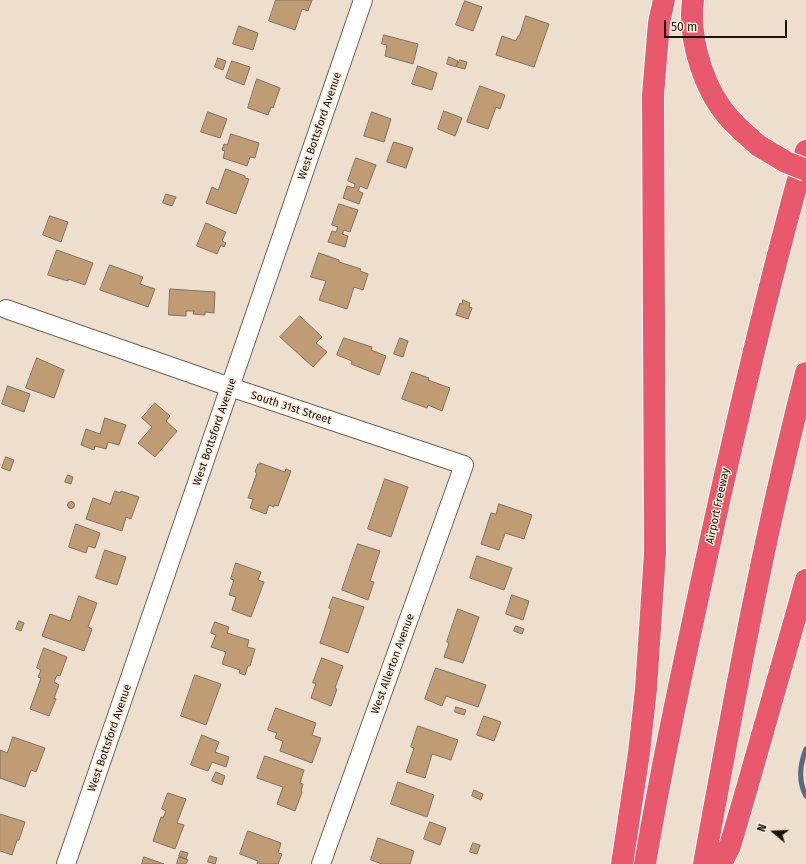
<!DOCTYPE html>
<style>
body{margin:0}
#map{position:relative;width:806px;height:864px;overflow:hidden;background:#eddecd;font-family:"Fira Sans",sans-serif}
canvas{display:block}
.north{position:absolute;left:754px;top:812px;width:40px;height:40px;-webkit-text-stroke:3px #faebda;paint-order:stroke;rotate:289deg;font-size:11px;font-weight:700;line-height:16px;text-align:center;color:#19140e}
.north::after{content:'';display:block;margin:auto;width:14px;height:18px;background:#19140e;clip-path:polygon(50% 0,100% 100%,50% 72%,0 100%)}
.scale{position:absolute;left:664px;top:20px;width:123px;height:18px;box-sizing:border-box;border:2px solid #19140e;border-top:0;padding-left:5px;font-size:12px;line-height:14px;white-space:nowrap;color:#19140e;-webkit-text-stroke:3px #faebda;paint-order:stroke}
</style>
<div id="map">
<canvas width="806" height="864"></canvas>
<div class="north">N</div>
<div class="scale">50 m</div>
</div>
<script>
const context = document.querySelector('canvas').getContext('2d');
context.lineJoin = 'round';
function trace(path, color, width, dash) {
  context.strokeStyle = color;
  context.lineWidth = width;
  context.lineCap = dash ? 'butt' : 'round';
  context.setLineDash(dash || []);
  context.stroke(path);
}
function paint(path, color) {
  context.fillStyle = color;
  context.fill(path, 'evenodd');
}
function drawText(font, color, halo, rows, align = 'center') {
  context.font = font + ' "Fira Sans",sans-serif';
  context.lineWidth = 3;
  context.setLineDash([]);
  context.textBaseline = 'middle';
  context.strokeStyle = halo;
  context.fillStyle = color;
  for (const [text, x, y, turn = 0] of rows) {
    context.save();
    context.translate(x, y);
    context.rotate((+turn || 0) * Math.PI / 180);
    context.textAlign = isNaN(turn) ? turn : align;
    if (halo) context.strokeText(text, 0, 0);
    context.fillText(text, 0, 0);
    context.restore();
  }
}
const stream = new Path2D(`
 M806,749C800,764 798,781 806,796`);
const building = new Path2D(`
 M276,0H312L308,11L302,9L295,30L269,21Z
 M465,1L482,7L473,31L456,25Z
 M526,16L549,24L534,67L496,55L502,36L516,41L518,36H519Z
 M239,26L258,33L253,50L233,44Z
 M384,35L418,44L413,64L385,56L387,45L382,44Z
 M449,57L458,61L456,67L447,64Z
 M218,58L226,61L223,70L215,67Z
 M460,60L467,62L465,69L457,67Z
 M232,61L250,67L244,85L226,78Z
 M418,66L437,73L432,90L412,84Z
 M257,79L280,88L273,108L271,107L268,115L248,108Z
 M480,86L505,95L500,109L496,107L488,129L467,122Z
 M444,111L462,118L455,136L438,129Z
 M208,112L227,119L220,138L201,132Z
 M372,112L391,119L384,142L364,136Z
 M231,134L259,143L255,158L250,157L247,166L223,158L225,151L222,150L224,144L227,145Z
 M394,142L413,148L406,168L387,162Z
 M356,158L376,165L367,189L360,186L358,191L363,193L359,204L343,198L347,186L354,188L355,184L348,181Z
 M226,169L245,176V178L249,179L236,214L206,203L212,187L218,190Z
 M166,194L176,197L172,206L163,203Z
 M339,204L358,210L350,232L344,230L342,234L348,236L345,247L328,242L332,231L336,232L338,227L332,225Z
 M50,216L68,222L61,242L43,235Z
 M206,223L226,232L222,241L226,243L224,247L221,245L217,254L197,246Z
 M57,250L93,263L85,285L68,279V281L48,275Z
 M319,253L339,260V262L361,269L360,271L368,274L363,290L354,287L347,309L319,300L326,281L311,277Z
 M110,265L143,277L140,284L155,289L148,307L100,290Z
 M170,289L215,292L214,313L205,312V315L193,314L194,311H186V316L169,315Z
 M463,300L470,303L469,307L472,308L468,319L456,315L460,303L462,304Z
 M300,316L322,337L316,343L327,352L313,367L280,337Z
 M344,338L372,347L371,350L386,356L379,375L351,364L352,361L337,355Z
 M400,338L408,341L403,357L394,354Z
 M37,358L64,370L54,398L26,388Z
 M412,372L429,378L428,380L450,388L442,411L428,405L427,408L402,399Z
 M8,386L30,394L24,412L2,404Z
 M155,403L170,416L166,421L177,431L155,457L138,443L152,427L142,418Z
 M105,418L126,425L119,445L108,442L106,449L95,446L94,450L81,445L86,429L100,434Z
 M6,457L14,460L10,471L2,468Z
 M260,463L285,472L286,469L291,471L278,506L274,505V507L269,505L266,514L250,508L253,499L248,498L257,473L255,472L258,464H260Z
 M68,475L73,477L71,484L65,482Z
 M385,479L408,487L391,537L368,529Z
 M115,491L120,493L121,491L139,497L131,519L126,517L122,531L86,519L93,498L110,504Z
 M67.5 505a3.5 3.5 0 1 1 7 0a3.5 3.5 0 1 1-7 0Z
 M499,504L532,515L524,539L505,533L499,550L481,544L491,513L496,514Z
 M76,524L100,533L95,548L88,546L86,553L69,547Z
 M358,544L380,551L370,581L374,582L368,600L342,590Z
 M105,550L126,557L117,585L96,578Z
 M477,556L512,568L504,590L470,578Z
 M236,563L261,572L258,580L264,582L251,617L232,610L236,597L229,595L234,580L231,579Z
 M512,595L529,601L523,620L506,614Z
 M79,596L97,603L88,627L92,629L84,651L42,636L50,614L70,621Z
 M333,597L364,607L348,653L320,643L331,609L329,608Z
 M458,609L479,617L463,663L444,657L449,643L447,642Z
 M19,621L24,623L21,631L16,629Z
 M215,622L229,627L227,633L249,640L247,647L255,649L250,666H248L245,675L239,673L240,670L222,664L226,652L211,647L216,635L211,633Z
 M516,626L524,629L522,634L514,631Z
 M44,648L67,657L60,676L57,675L54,682L59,685L54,698L56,699L49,716L30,709L41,678L38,677L41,670L37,668Z
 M322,658L343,666L335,688L337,689L331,706L311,698L316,683H313Z
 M436,668L486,685L478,707L446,696L442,706L425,699Z
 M195,675L221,684L206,725L181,716Z
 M456,707L466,710L464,715L455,712Z
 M276,708L316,723L312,735L321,738L312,763L280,751L283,741L275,738L277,733L268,730Z
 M484,716L501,722L494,741L477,735Z
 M418,726L458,740L451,760L432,754L425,778L406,772L414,748L411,747Z
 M202,735L219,742L215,752L229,757L226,767L212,762L208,771L191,765Z
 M13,737L45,748L36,772L31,770L25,787L0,778V750L7,753Z
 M265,756L304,770L300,783L303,784L301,791L302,792L295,811L277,804L283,787L257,778Z
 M216,772L225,776L222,785L212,781Z
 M398,782L434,795L427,817L391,804Z
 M474,790L483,794L481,800L472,796Z
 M168,793L186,799L177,823L184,825L175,849L153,841L161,817L163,818L166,811L162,809Z
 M0,814L25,822L19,840H17L12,855L0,851Z
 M430,822L446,828L440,845L424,839Z
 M248,831L281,843L278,853L282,854L278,864H257L258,861L240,854Z
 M378,838L414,851L410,864H382L371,860Z
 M473,843L480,845L477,854L470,852Z
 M181,851L188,853L186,859L179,856Z
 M210,856L217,858L215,864L208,862Z
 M144,857L164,864H142Z
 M179,857L188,860L186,864H177Z`);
const street = new Path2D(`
 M6,309L230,387L464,465L321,864
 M66,864L363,0`);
const highway = new Path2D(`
 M693,0C688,39 704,92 732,121C740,130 750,138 759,146
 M622,864L639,753L646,689L655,553L653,95L659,23L664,0
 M645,864C663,758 686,653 709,547C738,415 769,282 806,151
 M704,864C734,700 764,535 806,373
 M721,864L730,846L747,788L806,580`);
const highwayBridge = new Path2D(`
 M759,146L786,162L806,170`);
const streetNames = [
 ["West Bottsford Avenue",320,126,-71],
 ["South 31st Street",291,408,18],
 ["West Bottsford Avenue",215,432,-71],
 ["Airport Freeway",718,506,-78],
 ["West Allerton Avenue",393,664,-70],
 ["West Bottsford Avenue",110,738,-71]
];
trace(stream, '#576984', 5);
paint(building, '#c09c74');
trace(building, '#7f7163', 1);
trace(street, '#6f6254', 20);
trace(highway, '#fff', 24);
trace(street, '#fff', 18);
trace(highway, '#e8596e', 22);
trace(highwayBridge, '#fff', 24, []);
trace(highwayBridge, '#e8596e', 22);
drawText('11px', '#19140e', '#faebda', streetNames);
</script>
